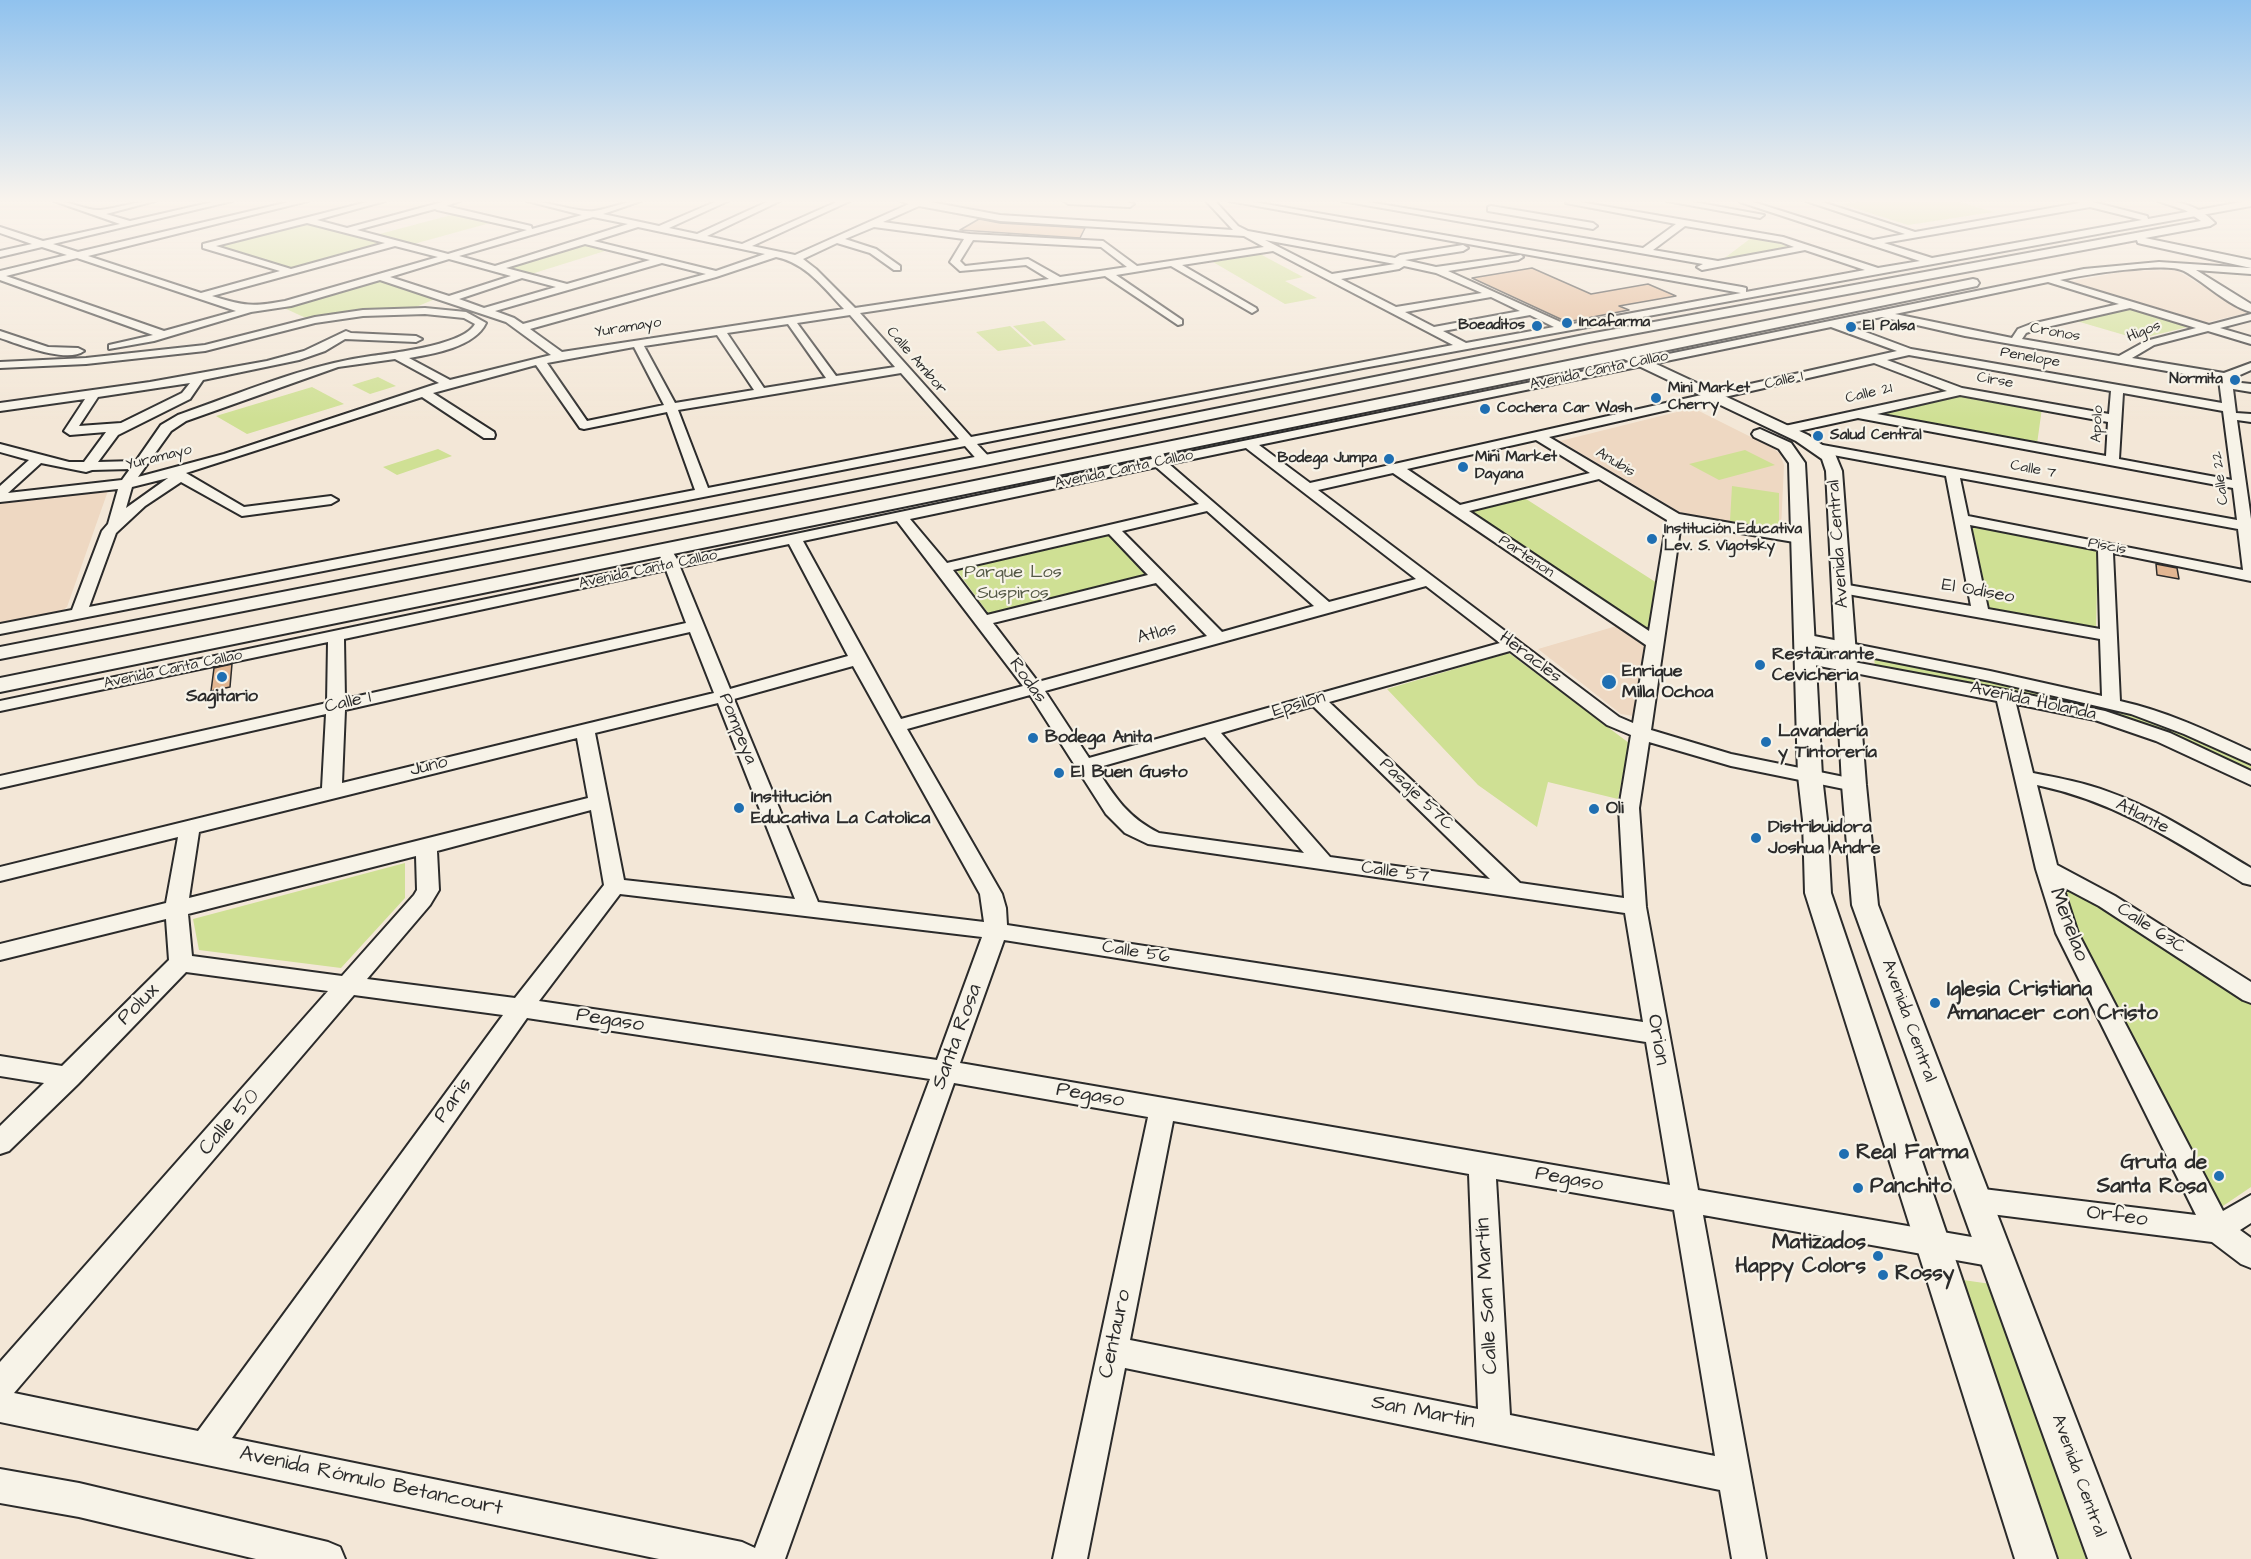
<!DOCTYPE html>
<meta charset="utf-8">
<style>
body{margin:0}
canvas{display:block;background:#f3e7d7}
</style>
<canvas width="2251" height="1559"></canvas>
<script>
const context = document.querySelector('canvas').getContext('2d');
context.lineJoin = 'round';
function paint(path, color) {
  context.fillStyle = color;
  context.fill(path, 'evenodd');
}
function trace(path, color, width, dash) {
  context.strokeStyle = color;
  context.lineWidth = width;
  context.lineCap = dash ? 'butt' : 'round';
  context.setLineDash(dash || []);
  context.stroke(path);
}
function drawText(font, color, halo, rows, align = 'center') {
  context.font = font + ' "Architects Daughter",sans-serif';
  context.lineWidth = 4.5;
  context.setLineDash([]);
  context.textBaseline = 'middle';
  context.strokeStyle = halo;
  context.fillStyle = color;
  for (const [text, x, y, turn = 0] of rows) {
    context.save();
    context.translate(x, y);
    context.rotate((+turn || 0) * Math.PI / 180);
    context.textAlign = isNaN(turn) ? turn : align;
    if (halo) context.strokeText(text, 0, 0);
    context.fillText(text, 0, 0);
    context.restore();
  }
}
const built = new Path2D(`
 M2176,270L2247,313L2203,323L2068,282L2126,271Z
 M1693,408L1773,448L1780,454L1784,465L1781,529L1685,515L1560,441Z
 M109,488L67,607L39,628L0,635V496Z
 M1620,625L1646,644L1633,716L1621,714L1538,649Z`);
const green = new Path2D(`
 M1865,201H1957L1994,212L1908,225L1842,204Z
 M455,214L490,223L410,245L376,235Z
 M304,222L386,244L294,269L215,245Z
 M1755,235L1801,247L1722,260Z
 M581,244L605,251L528,275L502,268Z
 M1260,254L1303,277L1285,281L1317,298L1285,304L1213,262Z
 M379,279L435,299L416,307L308,319L282,307Z
 M2130,307L2192,326L2138,339L2073,320Z
 M1044,321L1066,340L1034,345L1013,326Z
 M1010,326L1032,346L998,351L976,332Z
 M378,377L396,386L370,394L352,385Z
 M312,387L344,404L247,434L216,416Z
 M1963,393L2042,408L2037,444L1874,414Z
 M438,449L452,456L397,475L383,467Z
 M1745,450L1775,465L1719,480L1689,464Z
 M1732,486L1779,493V529L1730,521Z
 M1523,497L1657,583L1649,634L1466,511Z
 M1970,524L2098,548L2096,629L1985,610Z
 M1113,532L1156,577L991,617L955,568Z
 M1509,653L1629,743L1618,799L1548,782L1537,827L1478,785L1387,689Z
 M1874,659L2114,708L2179,732L2251,765V776L2117,716L1875,665Z
 M405,863V898L341,968L199,950L193,919Z
 M2073,887L2251,999V1187L2220,1208L2060,898Z
 M1963,1280L1991,1284L2086,1559H2059Z`);
const building = new Path2D(`
 M979,219L1000,223L1085,228L1080,238L960,230Z
 M1532,268L1591,294L1648,284L1676,296L1619,306L1629,310L1567,322L1472,278Z
 M2156,564L2177,568L2179,579L2157,575Z
 M232,664L230,687L211,691L214,668Z`);
const minor = new Path2D(`
 M54,201C69,201 88,211 100,210C119,208 136,201 155,201L106,214L130,221L217,201H232L53,244L78,252L293,201H308L88,256L201,293L280,271L203,248V244L371,201H385L317,220L347,228L446,201H460L446,206L531,226L532,229L582,215L527,201C547,201 579,213 594,211C610,209 624,201 641,201L603,214L659,226L717,201H728L669,228L697,234L769,201H780L707,236L742,244L839,201H850L752,246L795,255L909,204L901,201H925L1000,215L1233,230L1206,201H1215L1238,226L1248,231L1395,258L1400,255L1463,245L1468,248L1463,251L1405,260L1436,267L1521,255L1523,257L1518,260L1448,271L1567,325L1741,293L1229,201H1248L1742,287L1746,288V292L1865,270L1805,250L1702,270L1697,267L1703,264L1342,201H1362L1643,248L1676,224L1566,203L1574,201L1783,237L1878,268L1920,261L1740,202L1750,201L1873,240L1905,234L1806,201H1819L1915,232L2079,203L2075,201H2089L2147,216L2148,219L2247,201H2251V206L1363,368L977,444L992,460L985,464L980,463L965,446L0,634V624L72,610L102,531L108,524L118,489L0,502V486L29,460L0,452V444L69,462H84L106,432L70,435L64,431L85,399L0,411V403L150,382L267,361L304,351L346,331L351,333L416,336L422,339L416,342L345,339L325,351L299,360L203,380L190,399L118,435L98,462L136,461L161,425L178,415C241,393 305,365 371,356C394,353 464,345 475,324L464,318L425,314L363,316L315,323L205,351L86,364L0,368V362L86,358L205,345L315,317L363,310L425,308L466,312L486,323C475,347 433,354 409,358L450,380L551,355L506,322L380,280L291,306L251,312L154,341L109,349V345L153,335L0,280V271L67,255L42,247L0,257V251L32,244L0,233V227L43,241L120,224ZM919,206L1000,221L1244,236L1264,247L1137,266L1103,241L970,234L883,222ZM2090,207L2142,220L1932,258L1884,243ZM435,209L437,210L527,230L448,254L357,230ZM593,217L628,224L495,266L459,256ZM307,223L385,243L291,269L216,246ZM1685,226L1781,242L1794,247L1718,261L1653,250ZM638,227L765,254L716,271L594,241ZM874,227L964,239L950,262L960,271L1026,265L1049,279L855,308L816,269L803,259L837,243L870,253L894,270H900V266L876,249L845,239ZM973,240L1101,247L1127,267L1060,277L1028,259L965,266L960,261ZM1265,240L1395,264L1332,274ZM585,244L650,260L567,284L506,268ZM395,246L438,257L285,301C253,307 243,306 212,296ZM1273,251L1453,345L971,437L860,313L1105,276L1178,325L1182,324V320L1116,275L1171,266L1252,313L1257,310L1256,308L1182,265ZM776,257C806,263 824,288 844,309L562,352L530,329L716,277ZM77,258L236,311L164,331L6,276ZM449,259L511,276L449,296L390,277ZM662,263L706,274L523,324L514,318L495,311ZM1404,266L1436,273L1482,293L1396,307L1341,279L1399,269ZM522,278L556,287L484,308L459,299ZM1491,297L1520,311L1434,327L1405,312ZM850,315L895,367L836,376L797,323ZM1530,315L1554,327L1466,343L1443,331ZM788,324L826,378L764,388L727,333ZM717,335L754,390L675,403L644,346ZM634,347L664,405L587,421L547,363ZM395,359L439,383L224,454L138,477L171,431L186,421L338,367ZM536,365L580,428L584,429L667,412L695,490L89,607L116,533L145,506L181,482L242,516L331,504L338,500L331,496L244,507L186,473L422,397L484,438H494L495,435L494,432L433,393ZM901,373L959,439L708,488L678,410ZM190,383L182,393L121,423L79,426L98,397ZM41,463L86,472L92,470L130,469L122,480L8,493ZM168,478L126,508L132,487Z
 M1064,201H1123L1134,204L1130,207L1068,204Z
 M1667,201H1688L1764,215L1760,218Z
 M1491,206L1593,223L1597,226L1593,229L1488,211V207Z
 M2159,262L2251,268V274L2196,270L2251,304V312C2227,305 2206,283 2184,271C2166,261 2083,275 2060,280L2209,325L2251,314V320L2220,328L2251,337V344L2208,331L2154,345L2132,358L2224,373L2251,363V370L2231,379L2232,382L2251,384V392L2233,389L2236,413L2251,414V422L2237,420L2251,519V581L2113,553L2120,701C2166,711 2208,731 2251,751V764L2184,734L2131,714L1990,681L1804,644L1796,639L1804,634L1990,671L2102,696L2100,639L1836,592L1834,589L1842,584L1971,606L1946,476L1817,452L1810,448L1812,445L1817,444L2237,520L2233,488L1858,418L1785,434L1780,433L1779,430L1780,427L1947,391L1874,363L1549,437L1679,514L1805,536L1807,539L1800,543L1681,523L1651,730L1731,754L1854,779L1861,781L1864,785L1861,789L1854,791L1731,766L1649,742L1639,808L1646,907L1698,1190L1995,1241L2005,1245L2009,1254L2005,1263L1995,1267L1703,1215L1766,1559H1732L1720,1490L1125,1368L1087,1559H1053L1148,1117L954,1083L785,1559H659L0,1422V1362L328,991L186,972L78,1084L9,1151L0,1154V1126L44,1083L0,1076V1056L62,1066L169,960L166,919L0,960V944L166,903L178,837L0,881V867L322,788L326,714L0,788V776L327,703L328,642L0,711V701L663,562L659,554L667,549L672,551L677,559L1152,459L1150,453L1157,449L1162,450L1165,457L2084,269ZM2048,282L2119,304L2031,324L2018,329L2012,338L1895,314ZM2130,308L2196,328L2146,341L2119,356L2022,339L2026,333L2038,329ZM1882,317L1965,336L2219,380L2222,403L1911,349L1844,324ZM1831,327L1897,351L1310,483L1259,445ZM1909,355L2111,391L2109,414L1962,388L1887,360ZM2123,393L2223,411L2232,480L2119,459ZM1960,395L2108,422L2106,456L1877,414ZM1536,440L1590,473L1460,505L1407,469ZM1246,448L1416,579L1329,602L1169,464ZM1156,467L1199,504L947,563L910,519ZM1393,473L1646,645L1633,723L1619,717L1318,490ZM1960,478L2238,529L2243,570L1968,516ZM1599,479L1667,520L1649,631L1469,511ZM1207,511L1314,606L1222,632L1122,531ZM897,521L1023,686L901,719L803,541ZM1970,525L2098,550L2100,629L1988,609ZM1109,534L1148,575L987,615L953,570ZM789,544L848,656L730,689L680,567ZM666,570L686,623L345,699L344,639ZM1156,583L1207,636L1038,682L993,623ZM1426,586L1500,643L1089,758L1045,691ZM690,632L714,693L342,783L345,710ZM1510,651L1607,725L1631,735L1619,808L1624,898L1520,883L1329,702ZM853,666L980,894L984,922L818,902L734,699ZM1030,695L1106,814L1125,833L1148,844L1625,913L1643,1022L1007,925L1006,908L1002,894L907,729ZM718,703L795,899L624,880L595,733ZM1313,706L1490,879L1330,857L1221,733ZM1205,737L1304,853L1159,833C1127,817 1115,797 1096,768ZM577,738L588,798L189,898L199,832ZM591,810L604,885L515,998L367,979L430,905L439,890L437,851ZM416,856L417,890L414,895L342,976L192,956L188,914ZM620,894L982,937L937,1060L539,1001ZM1004,940L1646,1042L1670,1185L960,1063ZM354,995L503,1015L198,1431L14,1393ZM527,1018L930,1079L755,1548L742,1542L232,1438ZM1173,1121L1469,1174L1478,1409L1130,1340ZM1496,1179L1674,1210L1715,1456L1510,1415Z
 M0,331L48,347L78,348L84,351C67,364 19,344 0,338Z
 M1805,653L2005,690L2105,711L2170,733L2251,771V785L2156,741L2095,720L2016,704L2033,773C2059,778 2085,783 2109,792C2160,810 2205,841 2251,868V885L2243,883C2175,841 2117,802 2037,785L2057,865L2115,896L2251,982V1003L2243,1000L2099,906L2063,887L2078,933L2223,1211L2251,1195V1223L2240,1230L2251,1238V1268L2241,1264L2212,1242L1975,1212L1965,1209L1961,1200L1965,1191L1975,1188L2196,1215L2056,933L2036,869L1997,701L1799,662L1796,658L1799,654Z
 M0,1469L79,1483L328,1542L340,1547L345,1559H256L79,1517L0,1503Z`);
const major = new Path2D(`
 M2158,201C2181,201 2199,206 2215,223L2210,226L2145,238L2251,260V268L2142,244L2138,243L2137,240L1589,342L985,465L0,659V647L985,455L1589,334L2201,221L2185,210Z
 M1973,279L1977,280L1979,283L1977,286L1639,356L1808,435L1835,454L1842,471L1866,785L1878,905L2130,1559H2088L1852,905L1842,785L1826,471L1822,459L1796,441L1624,359L0,692V678Z
 M1760,429L1791,443L1805,463L1822,776L1827,820L1831,893L2057,1559H2015L1805,893L1803,820L1798,776L1789,463L1779,449L1754,437L1752,434L1754,431Z`);
const markers = [
 [1567,323,6,"#1f6fb2"],
 [1537,326,6,"#1f6fb2"],
 [1851,327,6,"#1f6fb2"],
 [2235,380,6,"#1f6fb2"],
 [1656,398,6,"#1f6fb2"],
 [1485,409,6,"#1f6fb2"],
 [1818,436,6,"#1f6fb2"],
 [1389,459,6,"#1f6fb2"],
 [1463,467,6,"#1f6fb2"],
 [1652,539,6,"#1f6fb2"],
 [1760,665,6,"#1f6fb2"],
 [222,677,6,"#1f6fb2"],
 [1609,682,8,"#1f6fb2"],
 [1033,738,6,"#1f6fb2"],
 [1766,742,6,"#1f6fb2"],
 [1059,773,6,"#1f6fb2"],
 [739,808,6,"#1f6fb2"],
 [1594,809,6,"#1f6fb2"],
 [1756,838,6,"#1f6fb2"],
 [1935,1003,6,"#1f6fb2"],
 [1844,1154,6,"#1f6fb2"],
 [2219,1176,6,"#1f6fb2"],
 [1858,1188,6,"#1f6fb2"],
 [1878,1256,6,"#1f6fb2"],
 [1883,1275,6,"#1f6fb2"]
];
const farPoinames = [
 ["Incafarma",1579,323],
 ["Boeaditos",1525,326,"right"],
 ["El Palsa",1863,327],
 ["Normita",2223,380,"right"],
 ["Mini Market",1668,389],
 ["Cherry",1668,406],
 ["Cochera Car Wash",1497,409],
 ["Salud Central",1830,436],
 ["Mini Market",1475,458],
 ["Dayana",1475,475],
 ["Bodega Jumpa",1377,459,"right"],
 ["Institución Educativa",1664,530],
 ["Lev. S. Vigotsky",1664,547]
];
const farStreetnames = [
 ["Yuramayo",628,328,-9],
 ["Higos",2144,332,-22],
 ["Cronos",2055,333,10],
 ["Penelope",2030,358,10],
 ["Calle Ambor",916,361,49],
 ["Avenida Canta Callao",1599,371,-12],
 ["Calle 1",1784,381,-13],
 ["Cirse",1995,381,10],
 ["Calle 21",1869,394,-13],
 ["Apolo",2098,424,-87],
 ["Yuramayo",159,458,-14],
 ["Anubis",1615,463,31],
 ["Avenida Canta Callao",1124,470,-12],
 ["Calle 7",2033,470,11],
 ["Calle 22",2221,478,-97],
 ["Piscis",2107,547,11],
 ["Partenon",1526,557,34],
 ["Avenida Canta Callao",648,570,-12],
 ["Avenida Canta Callao",173,670,-12]
];
const streetNames = [
 ["Avenida Central",1839,544,-94],
 ["El Odiseo",1978,592,10],
 ["Atlas",1157,634,-15],
 ["Heracles",1530,658,37],
 ["Rodas",1027,681,54],
 ["Avenida Holanda",2033,702,12],
 ["Calle 1",348,703,-13],
 ["Epsilon",1299,705,-16],
 ["Pompeya",737,729,68],
 ["Juno",429,767,-14],
 ["Pasaje 57C",1416,795,44],
 ["Atlante",2142,817,27],
 ["Calle 57",1395,873,8],
 ["Calle 63C",2151,929,33],
 ["Calle 56",1136,953,9],
 ["Avenida Central",1908,1021,70],
 ["Avenida Central",2078,1476,70]
];
const parkNames = [
 ["Parque Los",1013,573],
 ["Suspiros",1013,594]
];
const poiNames = [
 ["Restaurante",1772,655],
 ["Cevicheria",1772,676],
 ["Enrique",1622,672],
 ["Milla Ochoa",1622,693],
 ["Sagitario",222,697,"center"],
 ["Lavandería",1778,732],
 ["y Tintorería",1778,753],
 ["Bodega Anita",1045,738],
 ["El Buen Gusto",1071,773],
 ["Institución",751,798],
 ["Educativa La Catolica",751,819],
 ["Oli",1606,809],
 ["Distribuidora",1768,828],
 ["Joshua Andre",1768,849]
];
const nearStreetnames = [
 ["Menelao",2068,925,69],
 ["Polux",139,1005,-45],
 ["Pegaso",610,1021,9],
 ["Santa Rosa",958,1037,-70],
 ["Orion",1657,1040,80],
 ["Pegaso",1090,1096,10],
 ["Paris",454,1101,-54],
 ["Calle 50",230,1123,-49],
 ["Pegaso",1569,1180,10],
 ["Orfeo",2117,1217,7],
 ["Calle San Martín",1488,1296,-93],
 ["Centauro",1116,1334,-78],
 ["San Martin",1423,1413,11],
 ["Avenida Rómulo Betancourt",371,1482,12]
];
const nearPoinames = [
 ["Iglesia Cristiana",1947,991],
 ["Amanacer con Cristo",1947,1015],
 ["Real Farma",1856,1154],
 ["Gruta de",2207,1164,"right"],
 ["Santa Rosa",2207,1188,"right"],
 ["Panchito",1870,1188],
 ["Matizados",1866,1244,"right"],
 ["Happy Colors",1866,1268,"right"],
 ["Rossy",1895,1275]
];
paint(built, '#eed8c2');
paint(green, '#cfe094');
paint(building, '#e2b692');
trace(building, '#2b2b2b', 1.5);
trace(minor, '#2b2b2b', 4);
trace(major, '#2b2b2b', 4);
paint(minor, '#f7f3e8');
paint(major, '#f7f3e8');
const sky = context.createLinearGradient(0, 0, 0, 419);
sky.addColorStop(0, '#90c2ee');
sky.addColorStop(0.48, '#faf4ed');
sky.addColorStop(1, '#faf4ed00');
context.fillStyle = sky;
context.fillRect(0, 0, 2251, 419);
for (const [x, y, r, color] of markers) {
  const dot = new Path2D();
  dot.arc(x, y, r, 0, 2 * Math.PI);
  context.fillStyle = color;
  context.fill(dot);
  trace(dot, '#f7f3e8', 2);
}
drawText('bold 15px', '#2b2b2b', '#f7f3e8', farPoinames, 'left');
drawText('15px', '#2b2b2b', '#f7f3e8', farStreetnames);
drawText('18px', '#2b2b2b', '#f7f3e8', streetNames);
drawText('18px', '#545845', '#f7f3e8', parkNames);
drawText('bold 18px', '#2b2b2b', '#f7f3e8', poiNames, 'left');
drawText('21px', '#2b2b2b', '#f7f3e8', nearStreetnames);
drawText('bold 21px', '#2b2b2b', '#f7f3e8', nearPoinames, 'left');
</script>
